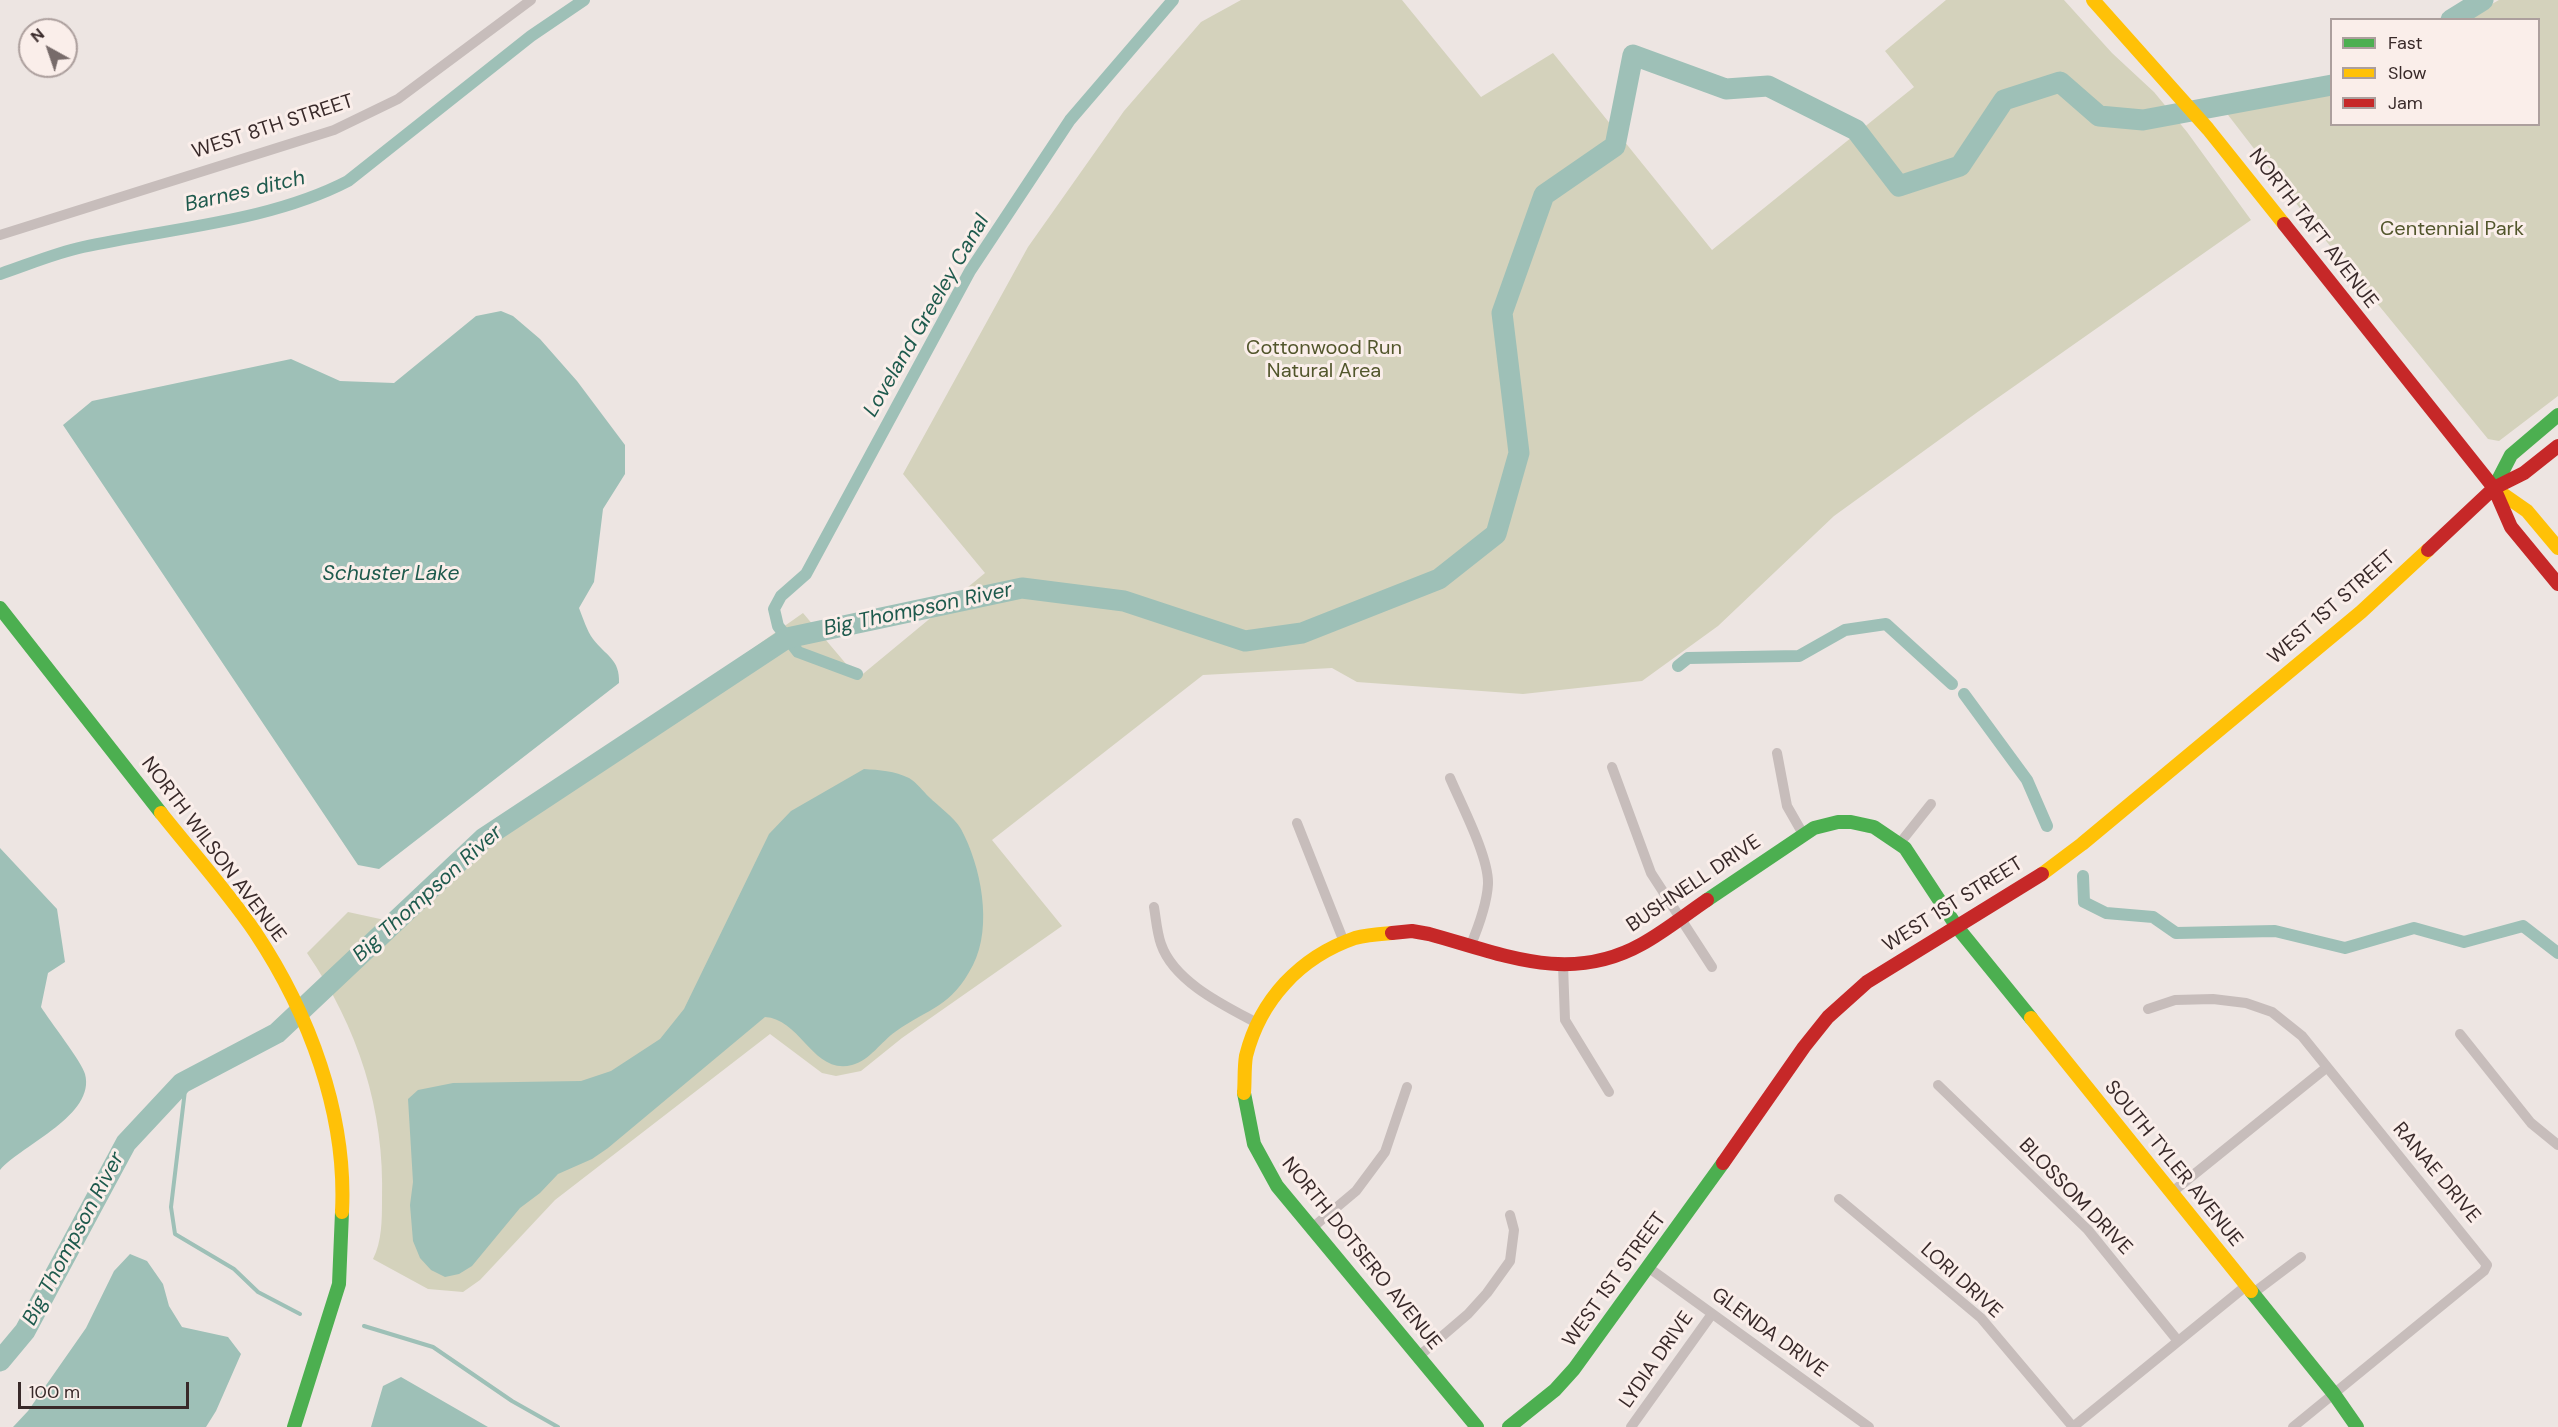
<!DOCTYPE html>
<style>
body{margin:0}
#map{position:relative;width:2558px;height:1427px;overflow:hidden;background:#ede5e2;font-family:"DM Sans",sans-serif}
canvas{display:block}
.legend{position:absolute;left:2330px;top:18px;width:210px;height:108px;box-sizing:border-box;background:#faeeea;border:2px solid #ac9f9d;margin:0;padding:8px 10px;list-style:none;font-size:18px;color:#382929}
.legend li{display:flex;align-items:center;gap:12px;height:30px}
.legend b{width:30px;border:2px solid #ac9f9d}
.north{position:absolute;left:18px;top:18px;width:60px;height:60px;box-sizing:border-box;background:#faeeea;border:2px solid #ac9f9d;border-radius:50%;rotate:320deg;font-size:16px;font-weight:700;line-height:24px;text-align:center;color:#382929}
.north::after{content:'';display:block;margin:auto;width:21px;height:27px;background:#776b6a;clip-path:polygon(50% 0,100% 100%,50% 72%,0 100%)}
.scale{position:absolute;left:18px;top:1382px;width:171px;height:27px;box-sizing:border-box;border:3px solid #382929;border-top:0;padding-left:8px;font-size:18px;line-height:21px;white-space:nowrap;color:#382929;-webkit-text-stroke:4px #faeeea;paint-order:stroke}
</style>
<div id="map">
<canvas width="2558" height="1427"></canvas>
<ul class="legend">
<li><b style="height:8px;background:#4caf50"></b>Fast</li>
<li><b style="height:8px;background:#ffc107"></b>Slow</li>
<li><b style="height:8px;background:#c62828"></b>Jam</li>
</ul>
<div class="north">N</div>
<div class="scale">100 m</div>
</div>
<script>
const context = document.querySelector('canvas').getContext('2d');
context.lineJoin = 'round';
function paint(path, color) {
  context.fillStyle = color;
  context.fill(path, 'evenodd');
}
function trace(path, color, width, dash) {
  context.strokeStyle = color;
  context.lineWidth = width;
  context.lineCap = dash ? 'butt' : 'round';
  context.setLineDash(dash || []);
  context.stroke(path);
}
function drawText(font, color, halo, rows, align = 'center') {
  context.font = font + ' "DM Sans",sans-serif';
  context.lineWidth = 6;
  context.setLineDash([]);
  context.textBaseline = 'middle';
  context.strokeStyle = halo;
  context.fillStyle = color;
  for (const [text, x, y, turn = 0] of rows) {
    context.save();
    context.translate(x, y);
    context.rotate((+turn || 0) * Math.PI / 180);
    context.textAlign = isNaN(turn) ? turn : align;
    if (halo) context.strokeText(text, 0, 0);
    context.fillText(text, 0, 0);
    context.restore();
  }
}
const green = new Path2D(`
 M1241,0H1402L1481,97L1553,53L1712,250L1914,87L1885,51L1946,0H2064L2112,53L2154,92L2187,132L2251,220L1979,411L1834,516L1718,626L1642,681L1523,694L1357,682L1332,668L1203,675L992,840L1062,926L902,1038L861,1071L836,1076L822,1073L770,1034L555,1200L480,1280L463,1292L428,1289L373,1259C382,1242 382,1219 382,1200C385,1110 358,1027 307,953L348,912L394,922L477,839L583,768L803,613L858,678L985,573L903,474L1028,247L1124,111L1201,22Z
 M2499,0H2558V396L2499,441L2488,439L2309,220L2225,111L2331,93L2332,124H2538V20L2465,19Z`);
const water = new Path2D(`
 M501,311L513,316L540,339L577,381L625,445V474L603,509L594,582L579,608C583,618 587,631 593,639C606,656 620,659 619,683L379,869L358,865L63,425L92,401L291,359L340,381L394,383L476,316Z
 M864,769C879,770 895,771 909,778C916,782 923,791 929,797C938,806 954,817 961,829C981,866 993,926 973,965C951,1008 930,1007 895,1032C882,1041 869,1061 852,1065C813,1075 801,1019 765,1017L608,1148L592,1159L558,1174L540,1193L520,1208L472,1266L459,1274L445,1277L431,1270L420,1258L413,1241L410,1205L413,1182L408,1099L418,1090L453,1083L581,1081L611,1071L660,1039L684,1009L769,834L791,811Z
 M0,848L57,909L65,962L48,973L41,1007C49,1020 82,1062 85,1074C96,1115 23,1144 0,1170Z
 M130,1254L147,1261L163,1284L169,1306L182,1327L228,1337L241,1354L216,1411L206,1427H13L28,1411L86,1328L114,1271Z
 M401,1377L488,1427H371L383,1386Z`);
const stream = new Path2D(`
 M186,1082L171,1207L175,1234L234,1269L258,1292L300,1314
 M364,1326L433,1347L512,1401L558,1427`);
const canal = new Path2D(`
 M0,274C27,265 55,253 83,247C169,228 269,222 348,181L531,36L584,0
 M1678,666L1688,658L1799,656L1845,630L1886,624L1952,684
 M857,674L798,652L778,626L774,609L781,596L806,574L970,271L1070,120L1173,0
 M1964,694L2027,780L2047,826
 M2083,876L2084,902L2106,913L2153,917L2176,933L2275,931L2345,948L2414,928L2464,942L2523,926L2558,953`);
const river = new Path2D(`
 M2451,20L2483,0
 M0,1361L25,1331L126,1143L182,1083L277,1033L484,838L787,638L1022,588L1124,601L1245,641L1302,633L1439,579L1496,534L1519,453L1502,313L1544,195L1615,146L1633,55L1726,89L1768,86L1856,130L1899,186L1960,166L2004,100L2060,82L2099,116L2143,120L2332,85`);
const street = new Path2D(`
 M0,235L334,130L398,99L531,0
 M1777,753L1787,806L1803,834
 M1612,767L1651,873L1712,967
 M1450,778C1461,804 1489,857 1488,884C1487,904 1478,928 1470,947
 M1297,823L1344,942
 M1900,843L1931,804
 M1154,907C1156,919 1157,933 1161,944C1174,982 1225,1006 1257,1023
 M1563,965L1565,1020L1609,1092
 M2148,1009L2175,1000L2213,999L2246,1003L2272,1012L2302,1036L2487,1265L2484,1271L2293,1427
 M2460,1034L2531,1123L2558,1145
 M1938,1085L2088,1230L2178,1341
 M2171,1193L2326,1068
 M1839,1199L1981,1318L2073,1427
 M1312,1228L1356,1191L1385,1152L1407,1087
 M1649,1268L1869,1427
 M2252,1294L2301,1257
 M1419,1356L1468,1314L1487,1293L1510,1261L1514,1230L1510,1215
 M1631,1427L1712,1314
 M2073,1427L2246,1286`);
const fast = new Path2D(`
 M2494,488L2511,455L2558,415
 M0,608L161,813
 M1707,900L1814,828L1838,822H1851L1874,827L1905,848L1957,927L2031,1018
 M1244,1093L1254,1144L1277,1186L1477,1427
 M2251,1291L2334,1394L2357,1427
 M294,1427L339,1284L342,1212
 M1509,1427L1555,1390L1574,1369L1723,1163`);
const slow = new Path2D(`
 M2093,0L2208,129L2284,224
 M2494,488L2527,511L2558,548
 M161,813C192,852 227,891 255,932C309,1013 347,1114 342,1212
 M2042,874L2082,844L2361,612L2428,550
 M2031,1018L2251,1291
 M1244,1093C1245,1081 1244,1068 1246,1056C1260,1000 1300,957 1355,938C1366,935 1380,934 1392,933`);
const jam = new Path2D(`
 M2284,224L2494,488L2511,527L2558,584
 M2428,550L2494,488L2524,473L2558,446
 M1392,933L1412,931L1429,934C1502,954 1569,985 1642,944C1664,932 1685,915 1707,900
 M1723,1163L1804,1047L1828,1017L1867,982L2042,874`);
const streetNames = [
 ["WEST 8TH STREET",273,127,-18],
 ["NORTH TAFT AVENUE",2313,229,52],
 ["WEST 1ST STREET",2332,608,-41],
 ["NORTH WILSON AVENUE",213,850,53],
 ["BUSHNELL DRIVE",1694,884,-34],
 ["WEST 1ST STREET",1953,905,-32],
 ["SOUTH TYLER AVENUE",2173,1164,51],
 ["RANAE DRIVE",2436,1173,50],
 ["BLOSSOM DRIVE",2075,1197,46],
 ["NORTH DOTSERO AVENUE",1361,1254,51],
 ["WEST 1ST STREET",1615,1280,-54],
 ["LORI DRIVE",1961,1281,42],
 ["GLENDA DRIVE",1769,1333,36],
 ["LYDIA DRIVE",1657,1360,-55]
];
const parkNames = [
 ["Centennial Park",2452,230],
 ["Cottonwood Run",1324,349],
 ["Natural Area",1324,372]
];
const waterNames = [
 ["Barnes ditch",245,192,-13],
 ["Loveland Greeley Canal",927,316,-60],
 ["Schuster Lake",391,574],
 ["Big Thompson River",918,610,-12],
 ["Big Thompson River",428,894,-42],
 ["Big Thompson River",74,1239,-62]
];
paint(green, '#d4d2bc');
paint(water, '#9ec0b7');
trace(stream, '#9ec0b7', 4);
trace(canal, '#9ec0b7', 12);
trace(river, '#9ec0b7', 21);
trace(street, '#c7bdbb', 10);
trace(fast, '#4caf50', 14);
trace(slow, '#ffc107', 14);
trace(jam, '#c62828', 14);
drawText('20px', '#382929', '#faeeea', streetNames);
drawText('20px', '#52562c', '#faeeea', parkNames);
drawText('italic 21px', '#1e5a4d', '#faeeea', waterNames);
</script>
